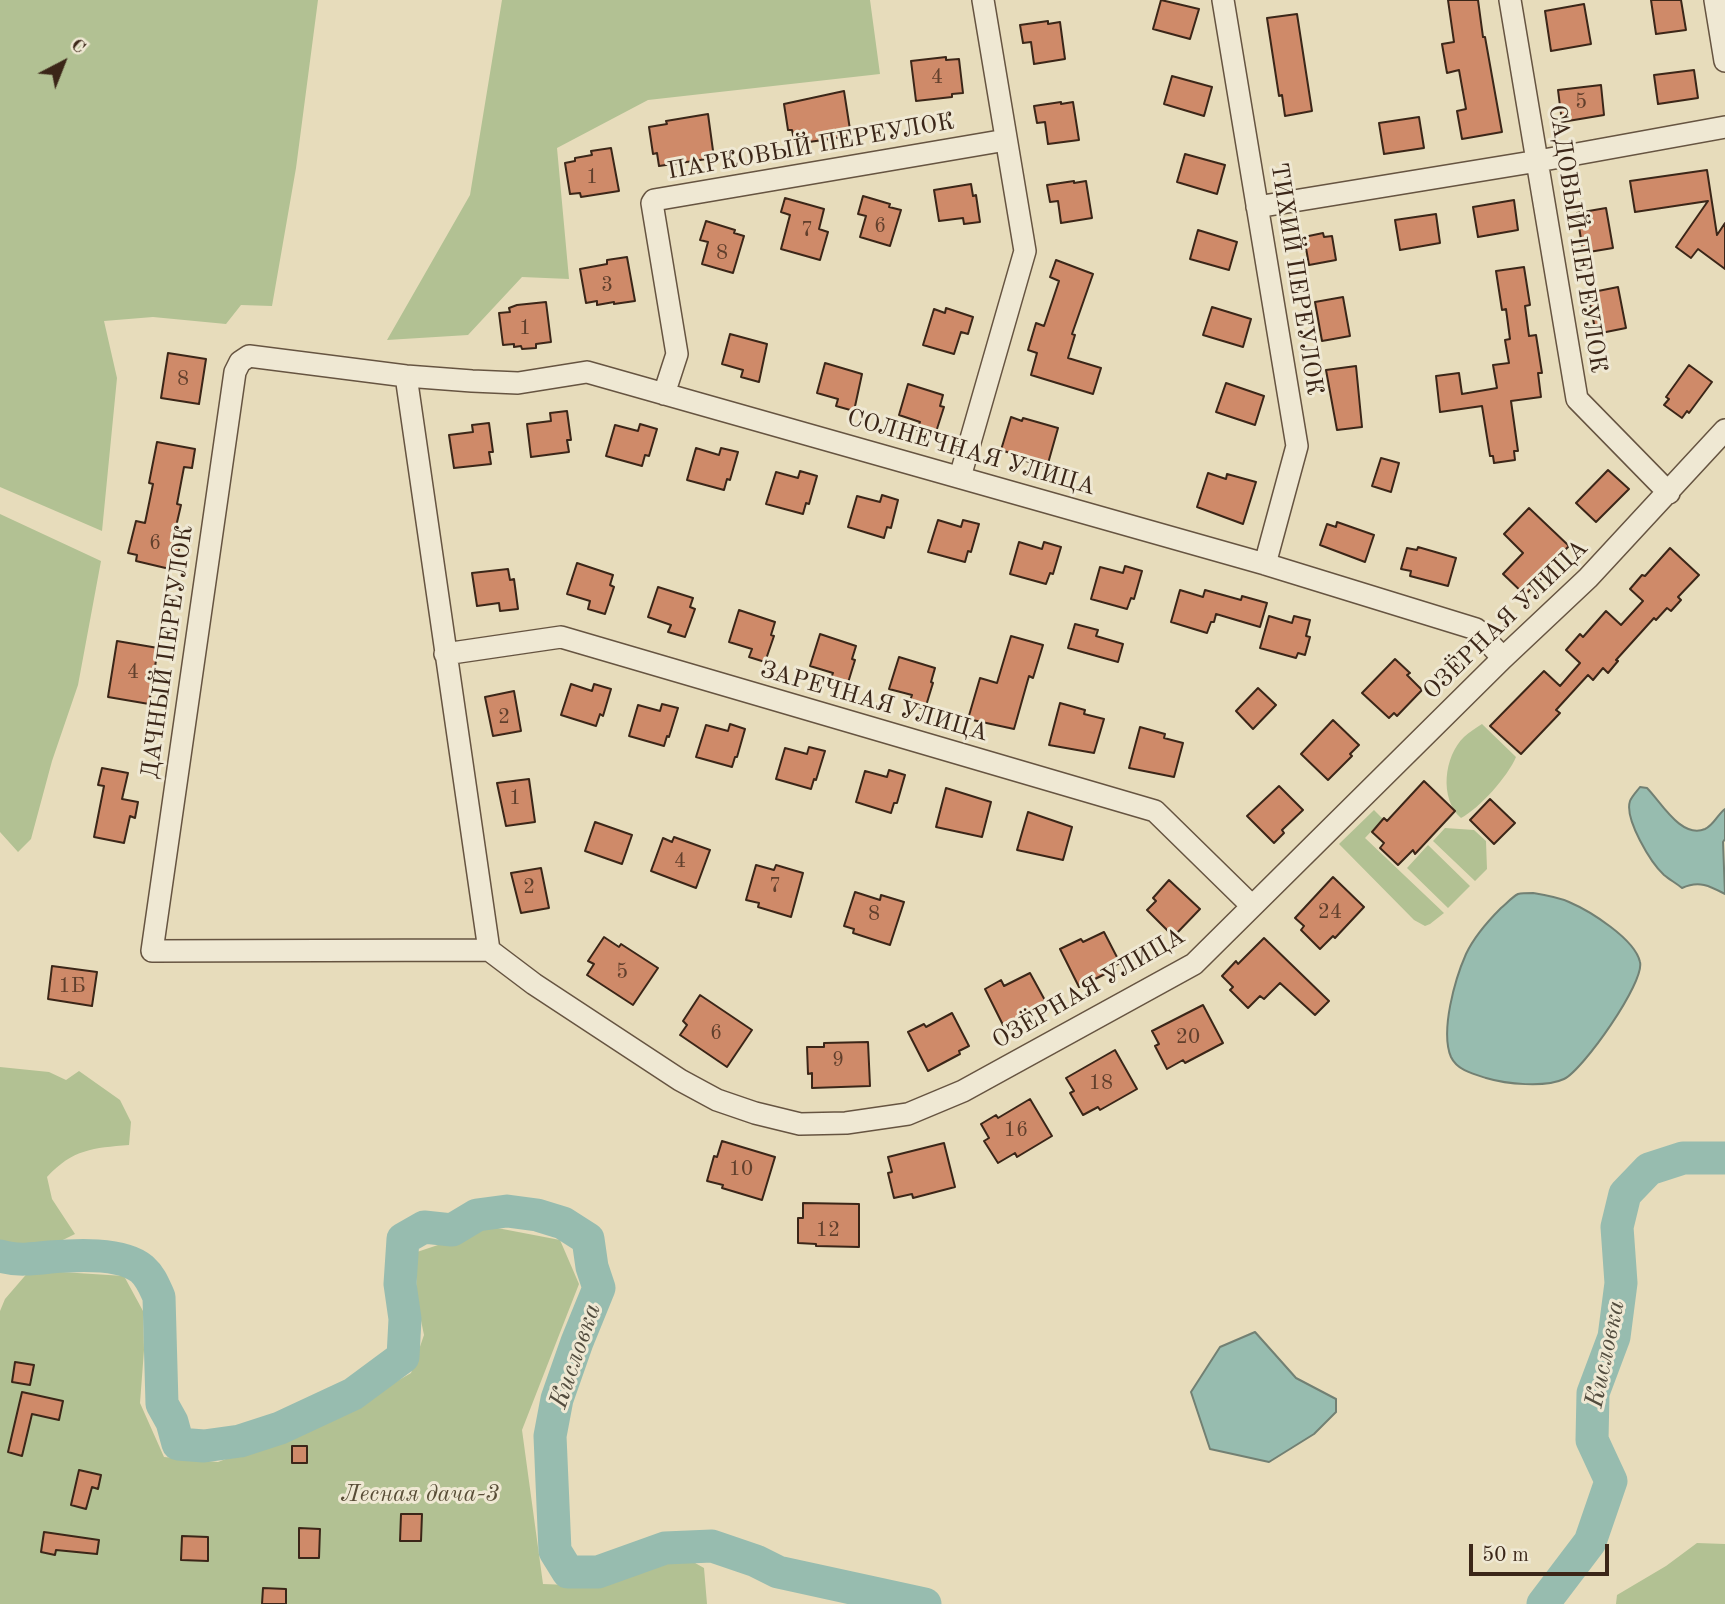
<!DOCTYPE html>
<meta charset="utf-8">
<style>
body{margin:0}
#map{position:relative;width:1725px;height:1604px;overflow:hidden;background:#e7dcbb;font-family:"Old Standard TT",serif}
canvas{display:block}
.north{position:absolute;left:28px;top:28px;width:70px;height:70px;-webkit-text-stroke:5px #efe8d3;paint-order:stroke;rotate:42deg;font-size:19px;font-weight:700;line-height:28px;text-align:center;color:#3b2618}
.north::after{content:'';display:block;margin:auto;width:24px;height:32px;background:#3b2618;clip-path:polygon(50% 0,100% 100%,50% 72%,0 100%)}
.scale{position:absolute;left:1469px;top:1544px;width:140px;height:32px;box-sizing:border-box;border:4px solid #3b2618;border-top:0;padding-left:9px;font-size:21px;line-height:24px;white-space:nowrap;color:#3b2618;-webkit-text-stroke:5px #efe8d3;paint-order:stroke}
</style>
<div id="map">
<canvas width="1725" height="1604"></canvas>
<div class="north">С</div>
<div class="scale">50 m</div>
</div>
<script>
const context = document.querySelector('canvas').getContext('2d');
context.lineJoin = 'round';
function paint(path, color) {
  context.fillStyle = color;
  context.fill(path, 'evenodd');
}
function trace(path, color, width, dash) {
  context.strokeStyle = color;
  context.lineWidth = width;
  context.lineCap = dash ? 'butt' : 'round';
  context.setLineDash(dash || []);
  context.stroke(path);
}
function drawText(font, color, halo, rows, align = 'center') {
  context.font = font + ' "Old Standard TT",serif';
  context.lineWidth = 6;
  context.setLineDash([]);
  context.textBaseline = 'middle';
  context.strokeStyle = halo;
  context.fillStyle = color;
  for (const [text, x, y, turn = 0] of rows) {
    context.save();
    context.translate(x, y);
    context.rotate((+turn || 0) * Math.PI / 180);
    context.textAlign = isNaN(turn) ? turn : align;
    if (halo) context.strokeText(text, 0, 0);
    context.fillText(text, 0, 0);
    context.restore();
  }
}
const green = new Path2D(`
 M0,0H318L296,168L272,306L241,305L226,324L153,317L104,321L117,378L102,531L0,487Z
 M502,0H870L880,74L648,100L557,148L569,279L522,277L468,335L387,340L470,195Z
 M0,514L101,561L78,685L52,761L31,839L18,852L0,832Z
 M1482,724L1516,757C1508,776 1480,808 1461,818C1439,799 1444,756 1464,737C1469,732 1476,728 1482,724Z
 M1374,810L1383,819L1365,838L1444,913L1430,924L1425,926L1414,920L1339,844Z
 M1445,828L1474,830L1486,841L1487,869L1475,881L1433,841Z
 M1428,845L1470,886L1448,908L1407,868Z
 M0,1067L49,1072L66,1080L79,1071L120,1100L131,1122L129,1145C93,1148 73,1149 47,1177L52,1199L75,1234C45,1249 32,1256 0,1241Z
 M492,1227L560,1240L579,1284L522,1430L543,1584L594,1586L679,1554L704,1568L707,1604H0V1311L5,1299L30,1270L124,1276L143,1311L144,1350L140,1403L164,1457L218,1462L336,1417L411,1373L424,1335L416,1296L417,1252Z
 M1697,1543L1725,1544V1604H1616L1617,1595L1666,1566Z`);
const water = new Path2D(`
 M1640,787L1647,788C1661,802 1681,839 1705,829C1714,825 1717,815 1725,809V839L1723,842L1725,894C1710,886 1699,880 1682,888C1676,883 1670,880 1664,875C1651,863 1624,819 1630,801C1632,796 1637,791 1640,787Z
 M1533,893C1545,895 1558,897 1569,902C1590,911 1635,939 1640,962C1645,982 1583,1070 1564,1079C1545,1088 1506,1084 1486,1078C1473,1074 1457,1070 1451,1057C1440,1031 1455,979 1466,954C1474,937 1488,921 1501,908C1506,904 1512,897 1518,894C1522,893 1529,893 1533,893Z
 M1255,1332L1296,1378L1336,1399V1412L1314,1434L1269,1462L1210,1449L1191,1392L1220,1347Z`);
const river = new Path2D(`
 M0,1256C16,1261 33,1259 50,1257C74,1255 122,1252 142,1269C151,1277 154,1286 159,1297L162,1404L172,1422L178,1444L204,1446L240,1441L280,1428L353,1394L403,1357L405,1319L400,1284L403,1239L424,1227L452,1230L477,1215L507,1211L537,1215L563,1223L588,1239L592,1267L599,1288L577,1342L557,1399L550,1436L555,1551L568,1572H598L665,1548L712,1546L756,1561L778,1572L925,1604
 M1543,1604L1590,1542L1611,1481L1592,1440L1593,1393L1614,1337L1621,1283L1617,1227L1625,1194L1649,1169L1683,1158H1725`);
const building = new Path2D(`
 M1161,0L1199,9L1190,39L1153,29Z
 M1448,0H1478L1483,37H1485L1502,132L1462,139L1457,111L1466,109L1459,70L1447,73L1442,44L1454,42Z
 M1651,0H1681L1686,30L1656,34Z
 M1584,4L1591,44L1551,51L1545,11Z
 M1297,14L1312,111L1285,116L1282,95L1279,96L1267,18Z
 M1048,21V24L1060,22L1065,59L1034,64L1031,42L1023,43L1020,25Z
 M946,57V60L959,59L963,93L952,94V97L916,101L911,61Z
 M1694,70L1698,98L1658,104L1654,75Z
 M1172,76L1212,87L1204,116L1164,104Z
 M1601,85L1604,115L1562,122L1558,90Z
 M844,91L851,136L795,144L792,130H788L784,104Z
 M1061,102V104L1073,102L1079,140L1048,144L1045,122L1037,123L1034,106Z
 M708,114L714,158L659,166L657,153L653,154L649,127L667,124L666,121Z
 M1419,117L1424,148L1384,154L1379,123Z
 M611,148L619,191L581,197L580,193L570,194L565,163L575,161V158L592,155L591,151Z
 M1185,154L1225,165L1217,194L1177,182Z
 M1707,170L1717,235L1725,223V269L1698,249L1691,258L1676,247L1708,201L1635,212L1630,181Z
 M1074,181V183L1086,181L1092,218L1061,223L1058,201L1050,202L1047,185Z
 M971,184L973,196L976,195L980,222L964,224L963,218L939,221L934,190Z
 M863,196L890,204L889,207L901,210L890,246L860,237L866,216L858,214Z
 M785,198L824,209L819,229L828,232L820,260L781,249L790,215L781,212Z
 M1514,200L1518,230L1478,237L1473,207Z
 M1606,208L1613,248L1583,253L1577,213Z
 M1436,214L1440,243L1400,250L1395,220Z
 M706,221L735,230L734,233L744,236L733,273L702,264L708,242L700,240Z
 M1198,230L1237,242L1229,270L1190,259Z
 M1323,233L1324,237L1332,236L1336,260L1309,265L1304,237Z
 M627,257L635,301L614,304V302L597,305V301L586,303L580,269L607,264V260Z
 M1056,260L1093,274L1072,334L1075,335L1068,358L1101,368L1093,394L1031,375L1037,353L1028,350L1036,323L1044,326L1059,281L1050,277Z
 M1524,267L1530,305L1525,306L1529,336L1536,335L1542,373H1538L1541,397L1511,401L1518,451H1514L1515,460L1494,463L1493,456H1490L1482,406L1440,412L1436,376L1459,373L1462,394L1497,388L1493,365L1509,363L1505,340L1510,339L1506,309L1502,310L1496,271Z
 M1618,287L1626,328L1596,334L1588,293Z
 M1343,297L1350,336L1322,341L1315,302Z
 M546,302L551,342L536,344V348L522,349L521,346L514,347V344L503,345L499,313L510,312L509,308L517,305Z
 M1212,307L1251,319L1243,347L1203,335Z
 M946,308L973,317L968,334L961,332L954,354L923,345L934,309L945,313Z
 M730,334L767,344L759,382L741,377L743,370L722,364Z
 M168,353L206,359L199,404L161,398Z
 M825,363L862,374L854,411L836,406L838,399L817,393Z
 M1689,365L1712,382L1689,413L1687,411L1682,418L1664,405L1669,399L1666,397Z
 M1356,366L1362,427L1337,430L1326,370Z
 M1226,383L1264,396L1255,425L1216,412Z
 M908,384L943,395L940,406L944,407L935,435L917,430L920,422L899,415Z
 M567,411L571,440H567L569,452L531,457L527,424L551,421L550,413Z
 M1011,417L1022,421L1023,418L1058,428L1047,467L1012,457L1013,454L1001,450Z
 M489,423L493,452H489L491,464L454,468L449,435L473,432L472,425Z
 M640,424L657,429L649,456L645,455L642,466L606,456L615,425L638,431Z
 M157,442L195,449L192,468L184,467L177,504L181,505L175,531L183,533L174,570L136,561L137,555L128,553L136,521L145,523L153,484L149,483Z
 M696,448L719,455L721,448L738,452L730,480L727,479L724,490L687,480Z
 M1381,458L1399,463L1391,492L1372,486Z
 M1608,470L1629,489L1596,522L1576,503Z
 M800,471L817,476L809,504L806,503L803,514L766,504L776,472L798,478Z
 M1208,473L1226,479L1227,474L1256,482L1243,524L1197,507Z
 M882,495L898,500L891,528L887,527L884,538L848,527L857,496L880,502Z
 M1529,508L1569,546L1550,565L1552,568L1525,595L1503,574L1523,553L1504,534Z
 M938,520L961,527L963,520L979,524L971,552L968,551L965,562L928,552Z
 M1337,522L1374,535L1365,562L1320,545L1327,524L1336,527Z
 M1019,542L1042,549L1044,542L1061,547L1053,574L1050,573L1046,584L1010,574Z
 M1418,547L1456,558L1448,586L1410,576L1411,571L1401,569L1407,548L1417,550Z
 M1670,548L1699,575L1678,597L1681,600L1671,611L1667,608L1656,620L1654,618L1616,660L1618,661L1608,673L1603,668L1593,680L1588,675L1556,710L1560,713L1521,754L1490,726L1544,671L1560,686L1580,663L1566,650L1580,634L1583,637L1606,611L1621,625L1643,601L1630,589L1642,575L1645,576Z
 M577,563L613,575L610,585L614,587L605,614L588,609L590,601L567,594Z
 M1125,566L1142,571L1134,599L1131,598L1127,609L1091,599L1100,567L1123,573Z
 M508,569L510,580L514,579L518,609L500,611L499,603L477,606L472,573Z
 M658,587L693,598L690,607L695,609L685,637L668,632L671,625L648,617Z
 M1180,590L1203,597L1205,590L1241,600L1242,596L1267,603L1260,627L1216,614L1214,622H1211L1207,633L1171,622Z
 M739,610L775,622L771,635L774,636L765,662L749,657L752,649L729,642Z
 M1269,616L1292,623L1294,616L1310,620L1306,636L1310,637L1305,655L1298,653L1296,658L1260,648Z
 M1075,624L1098,630L1096,636L1123,644L1118,662L1068,648Z
 M820,634L856,646L852,659L855,660L847,686L830,681L833,673L810,666Z
 M1011,636L1043,645L1033,678L1029,676L1014,729L968,719L980,678L997,683Z
 M117,641L158,648L149,704L108,697Z
 M899,657L935,668L931,682L933,683L925,709L909,704L912,695L889,689Z
 M1395,659L1410,673L1407,675L1422,690L1397,716L1394,713L1389,718L1362,693Z
 M571,684L592,691L594,684L611,689L603,716L600,714L596,726L561,715Z
 M1258,688L1276,705L1253,729L1236,711Z
 M514,691L521,731L493,736L485,697Z
 M1060,703L1085,710L1084,714L1104,719L1094,753L1049,745Z
 M662,704L678,708L669,737L667,736L664,746L629,736L638,705L660,711Z
 M1333,720L1359,745L1350,754L1352,756L1328,780L1301,754Z
 M730,724L745,729L737,757H735L732,767L696,757L706,725L728,731Z
 M1140,727L1165,734L1164,738L1183,743L1174,777L1129,768Z
 M809,747L825,751L816,780L814,779L811,789L776,779L785,748L807,754Z
 M102,768L128,773L122,799L138,802L135,818L130,816L124,843L94,837L104,786L98,785Z
 M889,770L905,775L897,803H894L891,813L856,802L865,771L887,777Z
 M529,779L535,822L506,826L497,783Z
 M1424,781L1455,811L1415,854L1413,850L1398,865L1380,848L1384,843L1372,832L1384,818L1387,821Z
 M1279,786L1303,810L1282,830L1284,833L1274,843L1247,816Z
 M946,788L991,802L982,837L936,827Z
 M1490,799L1515,823L1494,844L1470,820Z
 M1028,812L1072,827L1063,860L1017,850Z
 M595,822L632,835L622,864L585,851Z
 M674,837L710,850L696,888L651,871L663,838L672,842Z
 M756,865L774,870L776,865L803,873L791,917L758,907L759,903L746,900Z
 M541,868L549,908L521,913L511,873Z
 M1333,877L1364,907L1335,938L1333,936L1320,949L1301,930L1304,926L1295,918Z
 M1169,880L1200,909L1176,934L1173,931L1171,934L1147,910L1156,901L1153,898Z
 M855,892L880,900L881,895L904,902L890,945L853,933L854,929L844,926Z
 M1104,932L1120,963L1109,968L1111,971L1079,987L1060,949L1081,939L1083,942Z
 M604,937L619,947L621,944L658,968L633,1005L587,975L594,964L588,961Z
 M1264,938L1329,1001L1315,1015L1280,983L1264,999L1260,996L1248,1008L1230,990L1233,987L1222,976L1236,961L1238,964Z
 M52,966L97,972L92,1006L48,999Z
 M1030,973L1047,1004L1005,1029L985,989L1001,980L1004,986Z
 M700,995L752,1030L727,1067L680,1035L687,1025L683,1021Z
 M1203,1005L1223,1043L1185,1063L1183,1060L1167,1069L1155,1046L1159,1044L1152,1031Z
 M952,1013L969,1046L959,1051L960,1054L928,1071L908,1032L924,1024L926,1027Z
 M868,1042L870,1086L812,1088V1073L808,1074L807,1047H824V1043Z
 M1115,1050L1137,1089L1100,1110L1098,1107L1083,1115L1070,1093L1074,1091L1066,1078Z
 M1030,1099L1052,1136L1017,1157L1015,1153L998,1163L984,1141L989,1138L981,1124L996,1115L998,1118Z
 M722,1141L775,1157L762,1200L722,1188L723,1185L707,1181L714,1156L717,1157Z
 M944,1143L955,1187L913,1198L912,1194L894,1198L888,1173L892,1172L888,1157Z
 M803,1203L859,1204V1247L816,1246V1244L798,1243V1218H803Z
 M15,1362L34,1365L30,1385L12,1382Z
 M22,1392L63,1401L59,1420L32,1414L22,1456L8,1452Z
 M292,1446H307V1463H292Z
 M79,1470L101,1475L98,1489L92,1487L86,1509L71,1505Z
 M401,1514H422L421,1541H400Z
 M299,1528L320,1529L319,1558H299Z
 M44,1532L99,1540L97,1554L56,1550L55,1555L41,1552Z
 M182,1536L208,1537V1561L181,1560Z
 M263,1588L286,1589V1604H262Z`);
const street = new Path2D(`
 M1223,0L1297,446L1265,564
 M1510,0L1577,399L1669,493
 M1715,0L1725,61
 M1257,207L1538,161L1725,127
 M406,376L489,950
 M664,394L677,354L652,203L654,200L1006,140
 M960,477L1025,251L983,0
 M445,654L561,637L1155,811L1252,906
 M489,950L152,951L235,372L240,362L249,356L406,376L472,381L518,383L587,372L1265,564L1476,629L1503,658
 M489,950L534,984L680,1080L717,1100L755,1113L800,1124L846,1123L908,1114L963,1091L1194,964L1503,658L1588,578L1725,430`);
const numberNames = [
 ["4",937,77],
 ["5",1581,102],
 ["1",592,177],
 ["6",880,226],
 ["7",807,230],
 ["8",722,253],
 ["3",607,285],
 ["1",525,328],
 ["8",183,379],
 ["6",155,543],
 ["4",133,672],
 ["2",504,717],
 ["1",515,798],
 ["4",680,861],
 ["7",775,886],
 ["2",529,887],
 ["24",1330,912],
 ["8",874,914],
 ["5",622,972],
 ["1Б",72,986],
 ["6",716,1033],
 ["20",1188,1037],
 ["9",838,1060],
 ["18",1101,1083],
 ["16",1016,1130],
 ["10",741,1169],
 ["12",828,1230]
];
const streetNames = [
 ["ПАРКОВЫЙ ПЕРЕУЛОК",811,147,-10],
 ["САДОВЫЙ ПЕРЕУЛОК",1577,239,81],
 ["ТИХИЙ ПЕРЕУЛОК",1296,279,81],
 ["СОЛНЕЧНАЯ УЛИЦА",971,453,16],
 ["ОЗЁРНАЯ УЛИЦА",1506,620,-44],
 ["ДАЧНЫЙ ПЕРЕУЛОК",168,652,-82],
 ["ЗАРЕЧНАЯ УЛИЦА",874,702,16],
 ["ОЗЁРНАЯ УЛИЦА",1089,989,-30]
];
const parkNames = [
 ["Лесная дача-3",420,1495]
];
const waterNames = [
 ["Кисловка",1606,1354,-78],
 ["Кисловка",576,1356,-71]
];
paint(green, '#b2c193');
paint(water, '#97bcaf');
trace(water, '#728073', 2);
trace(river, '#97bcaf', 33);
paint(building, '#cf8a69');
trace(building, '#3b2618', 2);
trace(street, '#665441', 24);
trace(street, '#efe8d3', 21);
drawText('21px', '#603f2c', null, numberNames);
drawText('24px', '#3b2618', '#efe8d3', streetNames);
drawText('italic 24px', '#594d37', '#efe8d3', parkNames);
drawText('italic 26px', '#524c3e', '#efe8d3', waterNames);
</script>
